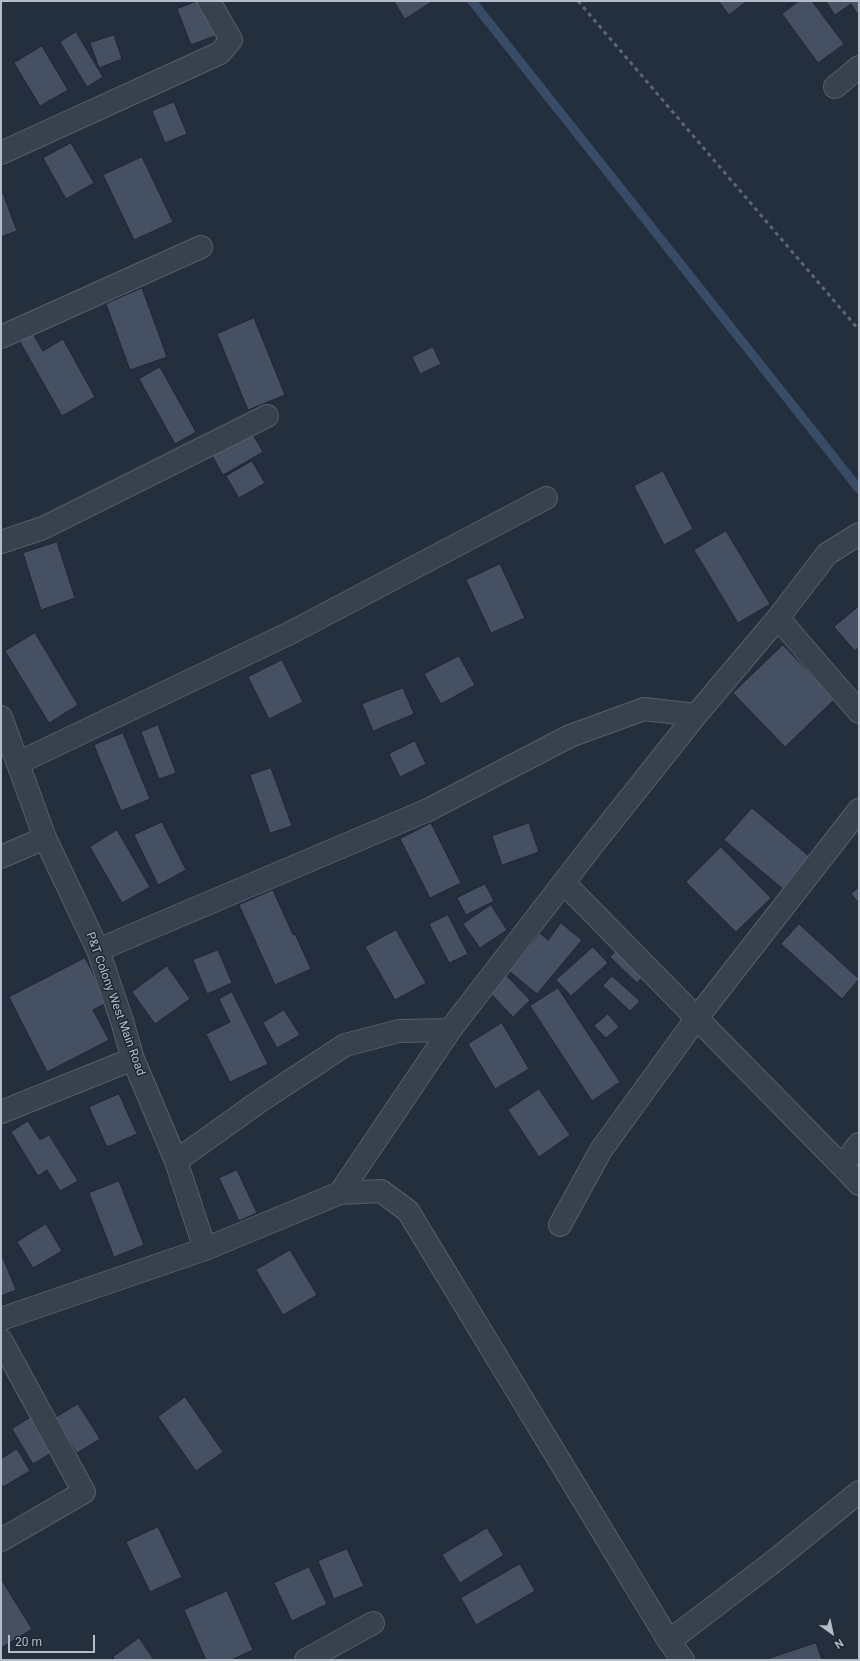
<!DOCTYPE html>
<style>
body{margin:0}
#map{position:relative;width:860px;height:1661px;overflow:hidden;background:#242f3e;font-family:Roboto,sans-serif}
canvas{display:block}
.frame{position:absolute;inset:0;border:2px solid #b4bcc9;pointer-events:none}
.north{position:absolute;left:812px;top:1613px;width:40px;height:40px;-webkit-text-stroke:3px #1d2633;paint-order:stroke;rotate:147deg;font-size:11px;font-weight:700;line-height:16px;text-align:center;color:#b4bcc9}
.north::after{content:'';display:block;margin:auto;width:14px;height:18px;background:#b4bcc9;clip-path:polygon(50% 0,100% 100%,50% 72%,0 100%)}
.scale{position:absolute;left:8px;top:1635px;width:87px;height:18px;box-sizing:border-box;border:2px solid #b4bcc9;border-top:0;padding-left:5px;font-size:12px;line-height:14px;white-space:nowrap;color:#b4bcc9;-webkit-text-stroke:3px #1d2633;paint-order:stroke}
</style>
<div id="map">
<canvas width="860" height="1661"></canvas>
<div class="frame"></div>
<div class="north">N</div>
<div class="scale">20 m</div>
</div>
<script>
const context = document.querySelector('canvas').getContext('2d');
context.lineJoin = 'round';
function trace(path, color, width, dash) {
  context.strokeStyle = color;
  context.lineWidth = width;
  context.lineCap = dash ? 'butt' : 'round';
  context.setLineDash(dash || []);
  context.stroke(path);
}
function paint(path, color) {
  context.fillStyle = color;
  context.fill(path, 'evenodd');
}
function drawText(font, color, halo, rows, align = 'center') {
  context.font = font + ' Roboto,sans-serif';
  context.lineWidth = 3;
  context.setLineDash([]);
  context.textBaseline = 'middle';
  context.strokeStyle = halo;
  context.fillStyle = color;
  for (const [text, x, y, turn = 0] of rows) {
    context.save();
    context.translate(x, y);
    context.rotate((+turn || 0) * Math.PI / 180);
    context.textAlign = isNaN(turn) ? turn : align;
    if (halo) context.strokeText(text, 0, 0);
    context.fillText(text, 0, 0);
    context.restore();
  }
}
const stream = new Path2D(`
 M472,1L859,489`);
const building = new Path2D(`
 M197,1H204L217,35L191,45L177,9Z
 M394,1H433L405,19Z
 M719,1H747L729,15Z
 M799,1H812L844,44L818,63L782,14Z
 M826,1H859V16L851,4L835,15Z
 M76,32L103,77L87,87L60,42Z
 M114,35L122,59L99,68L90,43Z
 M42,46L68,90L40,106L14,63Z
 M174,102L187,134L165,143L152,111Z
 M71,143L94,183L66,199L43,158Z
 M142,157L173,222L134,240L103,175Z
 M1,188L17,231L1,237Z
 M142,288L167,357L130,370L106,304Z
 M254,318L285,395L248,410L217,334Z
 M33,334L43,351L63,339L95,397L62,416L20,342Z
 M433,347L441,364L420,374L412,357Z
 M160,367L196,432L175,444L139,379Z
 M251,431L263,452L223,475L211,454Z
 M252,461L265,483L239,498L226,476Z
 M663,471L693,529L664,545L634,486Z
 M726,531L770,604L738,623L694,550Z
 M57,542L75,598L41,610L23,553Z
 M500,564L525,618L491,633L466,580Z
 M859,606V647L855,651L834,627Z
 M35,633L78,705L49,723L5,651Z
 M783,645L835,699L785,747L733,693Z
 M459,656L475,685L441,704L424,674Z
 M282,660L303,702L269,719L248,677Z
 M403,688L414,714L373,731L362,704Z
 M158,725L176,773L159,779L141,732Z
 M123,733L150,799L121,811L94,745Z
 M415,741L426,764L400,777L389,754Z
 M271,768L292,826L270,833L250,775Z
 M752,808L810,857L783,889L724,840Z
 M162,822L186,870L158,885L134,835Z
 M431,823L461,883L430,898L400,839Z
 M529,823L539,852L502,865L492,836Z
 M117,830L150,887L122,903L90,847Z
 M721,847L771,898L736,932L686,882Z
 M485,884L494,901L466,915L457,898Z
 M859,887V903L851,894Z
 M273,890L293,935L295,934L311,969L275,985L239,905Z
 M491,905L507,930L480,948L463,924Z
 M448,915L468,954L449,963L429,924Z
 M561,923L582,940L537,994L509,971L540,933L548,940Z
 M799,924L859,979L842,999L781,944Z
 M396,930L426,983L395,1000L365,947Z
 M593,947L608,963L571,996L556,980Z
 M620,947L647,972L637,983L610,957Z
 M218,950L232,983L207,994L193,960Z
 M85,958L108,1002L93,1010L109,1040L47,1072L9,997Z
 M167,966L190,999L155,1024L132,992Z
 M506,975L530,1000L513,1017L488,991Z
 M612,976L640,1001L630,1011L603,986Z
 M558,988L620,1082L592,1101L530,1006Z
 M232,992L268,1064L230,1082L206,1034L230,1022L219,999Z
 M284,1010L300,1035L277,1048L263,1023Z
 M608,1014L619,1027L606,1038L594,1026Z
 M502,1023L529,1069L495,1089L468,1044Z
 M539,1089L570,1135L539,1157L508,1110Z
 M119,1094L137,1134L107,1147L89,1107Z
 M28,1121L40,1140L49,1135L78,1181L60,1191L47,1170L38,1176L11,1132Z
 M237,1170L257,1213L239,1221L219,1178Z
 M119,1181L144,1245L114,1257L89,1193Z
 M46,1224L62,1251L33,1268L17,1242Z
 M290,1250L317,1295L283,1315L256,1270Z
 M1,1253L16,1290L1,1296Z
 M185,1397L223,1452L196,1471L158,1417Z
 M78,1404L100,1439L77,1453L55,1418Z
 M34,1415L56,1450L33,1464L12,1429Z
 M17,1449L30,1471L3,1487L1,1484V1459Z
 M158,1527L182,1577L150,1592L126,1542Z
 M487,1528L504,1555L460,1583L442,1555Z
 M347,1549L364,1586L334,1599L318,1561Z
 M520,1564L535,1591L476,1625L461,1598Z
 M309,1567L327,1604L292,1621L274,1583Z
 M1,1579L32,1629L1,1648Z
 M227,1591L253,1650L231,1660H206L184,1610Z
 M139,1638L154,1660H115L113,1657Z
 M816,1643L822,1660H768V1659Z`);
const minor = new Path2D(`
 M835,87L859,67
 M1,153L220,53L231,40L209,1
 M1,337L201,247
 M1,542L43,528L267,416
 M778,618L859,712
 M1,717L45,838L98,950L122,1021L133,1059L176,1161L205,1249
 M18,763L290,633L546,498
 M1,857L45,838
 M564,883L842,1166L859,1144
 M98,950L428,810L570,736L644,709L696,715
 M450,1030L591,847L696,715L778,618L827,554L859,534
 M1,1112L133,1059
 M176,1161L260,1101L345,1045L399,1031L450,1030L340,1193
 M842,1166L859,1184
 M560,1225L601,1150L696,1019L859,810
 M1,1319L205,1249L340,1193L381,1191L408,1211L669,1641L683,1660
 M1,1340L84,1492L1,1540
 M669,1641L773,1562L859,1492
 M306,1660L373,1623`);
const rail = new Path2D(`
 M578,1L859,330`);
const streetNames = [
 ["P&T Colony West Main Road",115,1004,70]
];
trace(stream, '#394c67', 9);
paint(building, '#455162');
trace(building, '#1f2835', 1);
trace(minor, '#565f6c', 24);
trace(minor, '#38414e', 22);
trace(rail, '#5a6575', 3, [4, 4]);
drawText('12px', '#b4bcc9', '#1d2633', streetNames);
</script>
